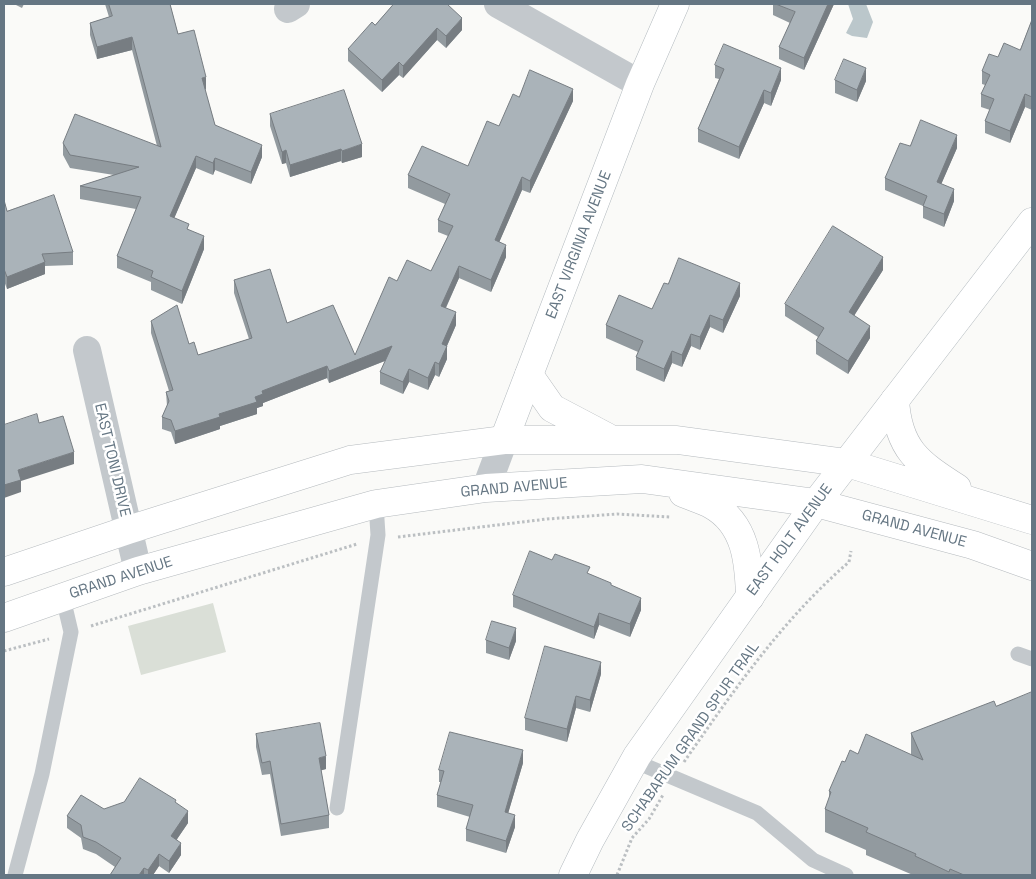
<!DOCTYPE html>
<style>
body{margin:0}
#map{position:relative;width:1036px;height:879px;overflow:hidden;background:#fafaf8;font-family:"Space Grotesk",sans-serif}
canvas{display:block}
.frame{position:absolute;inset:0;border:5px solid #657683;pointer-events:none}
</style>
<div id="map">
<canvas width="1036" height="879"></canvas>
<div class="frame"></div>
</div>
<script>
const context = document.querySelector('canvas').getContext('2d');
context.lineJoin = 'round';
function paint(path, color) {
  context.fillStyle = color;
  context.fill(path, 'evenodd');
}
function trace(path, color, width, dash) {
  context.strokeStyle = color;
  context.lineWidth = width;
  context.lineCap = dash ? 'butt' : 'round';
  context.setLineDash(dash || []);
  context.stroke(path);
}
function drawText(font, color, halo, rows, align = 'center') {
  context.font = font + ' "Space Grotesk",sans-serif';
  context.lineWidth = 5;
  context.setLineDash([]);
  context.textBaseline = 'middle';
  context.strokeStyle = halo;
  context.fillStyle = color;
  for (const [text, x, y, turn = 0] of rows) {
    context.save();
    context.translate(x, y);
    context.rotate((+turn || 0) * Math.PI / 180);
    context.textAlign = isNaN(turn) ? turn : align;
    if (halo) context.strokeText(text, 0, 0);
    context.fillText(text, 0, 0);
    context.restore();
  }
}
const green = new Path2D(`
 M213,603L226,652L141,675L128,626Z`);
const water = new Path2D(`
 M848,4H866L873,22L867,38L852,36L846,33L853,19Z`);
const path = new Path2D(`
 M398,537L547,519L617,514L670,517
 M91,626L357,544
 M4,651L49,639
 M684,762C734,690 783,619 849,562L851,551
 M617,875L632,838L649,819L663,795`);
const lane = new Path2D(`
 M1018,654L1032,659
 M634,761L757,813L813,860L846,875
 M337,808L378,535L376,504
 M15,875L42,774L71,632L63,598`);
const street = new Path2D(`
 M498,4L640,84
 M288,9L296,4
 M87,350L138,571
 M486,488L504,440`);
const secondary = new Path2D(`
 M504,440L640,84L675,4
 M573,875L590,840L637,756L816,503L1032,222`);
const primary = new Path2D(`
 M529,375L552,408L607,437
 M895,400C898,449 918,463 957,488
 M683,493C692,497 703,500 712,505C746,524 749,562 750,597
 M4,572L128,530L350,460L504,440H677L847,463L1032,520
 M4,618L138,571L376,504L486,488L642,479L816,503L973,545L1032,566`);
const wall = new Path2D(`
 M14,4H24L22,8Z
 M105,4H170L178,34L206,89L205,90L215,125L262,157L251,184L215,170L213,175L196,168L174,218L189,230L204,249L182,304L151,290V282L117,268V256L136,209L80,199V186L114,175L70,168L63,155V143L157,146L132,50L97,59L90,35V23L109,17Z
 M394,4L462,30L446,48L437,40L403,78L399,75L382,92L348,61V49L375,25Z
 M773,4H834L804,70L779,59V47L790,23L773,15Z
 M1032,20V110L1025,107L1010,143L985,133V121L990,110L981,107V94L985,85L982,84V71L998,57L1020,50Z
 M715,65L781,80L771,106L764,103L739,159L698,142V129L719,79L715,78Z
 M835,80L866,81L857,102L835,93Z
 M519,97L573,101L530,193L522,190L499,242L506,257L491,292L459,278L446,308L456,325L447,346V359L439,377L435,375L428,390L409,382L403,394L380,384V372L385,361L329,383L327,378L263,403V406L257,408V414L220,426V429L175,444L171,432L162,429V417L167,406L166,392L169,391L151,333V321L189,344L198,355L249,339L234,293V280L287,323L355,355L397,281L431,271L448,236L438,232V220L445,204L408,188V175L468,166L499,126Z
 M270,114L362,157L342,163L341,161L290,177L286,163L282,164L270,126Z
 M910,146L957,148L941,184L954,201L944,227L923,218V206L885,190V178Z
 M4,200L7,211L73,252V265L45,266V274L7,289L4,281Z
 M883,270L854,315L870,338L848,374L816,354V341L818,337L785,316V304Z
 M668,284L740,296L723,333L710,327L700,350L691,346L682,367L672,363L664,382L636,370V357L638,352L606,338V325L652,309Z
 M590,574L611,586L641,610L630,637L599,625L594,639L513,607V595Z
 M486,640L516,641L509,660L486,653Z
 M601,674L590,712L576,708L567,742L525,730V718Z
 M911,733L1032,875H913L866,855V850L825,832V809L829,799V791L845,762L911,755Z
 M256,734L326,769L321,770L329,815V828L281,836L270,774L262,775L256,747Z
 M523,763L508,813L515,827L506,853L466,841V829L470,817L437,807V795L441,782H439V770Z
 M176,803L188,823L177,839L181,855L169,873L159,866L153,875H110L115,867L96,854L83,849L81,838L67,828V816L104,809Z`);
const shadedWall = new Path2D(`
 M828,4H834L804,70V58Z
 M462,18V30L446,48V36Z
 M437,28V40L403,78V66Z
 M132,37V50L97,59V47Z
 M399,62V75L382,92V80Z
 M781,68V80L771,106V93Z
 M866,68V81L857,102V90Z
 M206,77V89L202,91V78Z
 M573,89V101L530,193V181Z
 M764,90V103L739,159V147Z
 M1025,94V107L1010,143V131Z
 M957,135V148L937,194V182Z
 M362,144V157L342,163V151Z
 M262,145V157L251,184V172Z
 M341,149V161L290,177V165Z
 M286,150V163L282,164V152Z
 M196,156V168L170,228V216Z
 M215,158V170L213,175V163Z
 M522,177V190L495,252V240Z
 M954,189V201L944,227V214Z
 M204,236V249L182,304V291Z
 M506,245V257L491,292V280Z
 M883,257V270L849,324V312Z
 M45,262V274L7,289V277Z
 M459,266V278L441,318V306Z
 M740,283V296L723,333V320Z
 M456,312V325L442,357V344Z
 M710,315V327L700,350V337Z
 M870,326V338L848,374V361Z
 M691,334V346L682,367V355Z
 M392,346V358L329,383V371Z
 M447,346V359L439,377V364Z
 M672,351V363L664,382V369Z
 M435,362V375L428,390V378Z
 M327,366V378L263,403V406L257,408V414L220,426V429L175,444V431L219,414L255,397L262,391Z
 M409,369V382L403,394V382Z
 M74,452V464L21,481V492L4,498V485L18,470Z
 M641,598V610L630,637V624Z
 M599,613V625L594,639V627Z
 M516,628V641L509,660V648Z
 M601,662V674L590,712V700Z
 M576,696V708L567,742V729Z
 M523,750V763L505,824V812Z
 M326,756V769L319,771V758Z
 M188,811V823L171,848V836Z
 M515,815V827L506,853V841Z
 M181,843V855L169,873V861Z
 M159,854V866L153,875H148V870Z
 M144,868V875H139Z`);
const building = new Path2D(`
 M109,4H170L178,34L194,30L206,77L202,78L215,125L262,145L251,172L215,158L213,163L196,156L170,216L189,224L187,229L204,236L182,291L151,277L153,271L117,256L141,197L80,186L139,167L70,155L63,143L75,114L161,147L132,37L97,47L90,23L112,16Z
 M394,4H447L462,18L446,36L437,28L403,66L399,62L382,80L348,49L372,22L375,25Z
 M776,4H828L804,58L779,47L795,12Z
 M1032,20V97L1025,94L1010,131L985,121L994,99L981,94L990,75L982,71L989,54L998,57L1004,43L1020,50Z
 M724,44L781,68L771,93L764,90L739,147L698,129L724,69L715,65Z
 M844,59L866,68L857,90L835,80Z
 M530,70L573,89L530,181L522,177L495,240L506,245L491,280L459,266L441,306L456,312L442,344L447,346L439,364L435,362L428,378L409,369L403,382L380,372L392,346L329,371L327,366L262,391L263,394L255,397L257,402L219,414L220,417L175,431L171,420L162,417L169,401L166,392L173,390L151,321L177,305L189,344L194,342L198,355L252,338L234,280L270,269L287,323L333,305L355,355L389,277L397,281L407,260L431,271L453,226L438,220L450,194L408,175L422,146L468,166L487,121L499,126L513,94L519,97Z
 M344,90L362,144L342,151L341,149L290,165L286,150L282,152L270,114Z
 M921,120L957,135L937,182L954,189L944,214L923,206L927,196L885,178L900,143L910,146Z
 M54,195L73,252L42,254L45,262L7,277L4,269V200L7,211Z
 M833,226L883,257L849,312L870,326L848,361L816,341L824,328L785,304Z
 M679,258L740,283L723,320L710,315L700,337L691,334L682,355L672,351L664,369L636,357L643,341L606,325L619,295L652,309L664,283L668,284Z
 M37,414L39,423L63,416L74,452L18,470L21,480L4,485V425Z
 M530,551L552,560L555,554L590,567L587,573L611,583V585L641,598L630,624L599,613L594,627L513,595Z
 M492,621L516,628L509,648L486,640Z
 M545,646L601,662L590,700L576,696L567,729L525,718Z
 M1032,692V875H964L950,869L949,872L915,856L916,854L866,832L868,828L825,809L831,792L829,791L842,761L845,762L850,750L858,754L866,734L923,760L911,733L994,701L996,706Z
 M320,723L326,756L319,758L329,815L281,824L270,761L262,763L256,734Z
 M450,732L523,750L505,812L515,815L506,841L466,829L473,805L437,795L444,771L439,770Z
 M140,778L176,800L175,802L188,811L171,836L181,843L169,861L159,854L148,870L144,868L139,875H110L121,858L96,842L83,837L81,825L67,816L81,795L104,809L124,802Z`);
const streetNames = [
 ["EAST VIRGINIA AVENUE",579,245,-69],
 ["EAST TONI DRIVE",112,460,77],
 ["GRAND AVENUE",514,488,-5],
 ["GRAND AVENUE",914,529,15],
 ["EAST HOLT AVENUE",790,540,-54],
 ["GRAND AVENUE",121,578,-18],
 ["SCHABARUM GRAND SPUR TRAIL",691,737,-55]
];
paint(green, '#dadfd7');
paint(water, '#bbc7cb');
trace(secondary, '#b3babf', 29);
trace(primary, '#b5babe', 29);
trace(path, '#bbbfc2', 3, [2.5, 2.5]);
trace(lane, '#c3c8cc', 15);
trace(street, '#c3c8cc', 28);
trace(secondary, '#fff', 28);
trace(primary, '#fff', 28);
paint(wall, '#929a9f');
paint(shadedWall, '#777d82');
paint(building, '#aab3b9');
trace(building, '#777d82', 1);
drawText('15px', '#657683', '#fff', streetNames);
</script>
